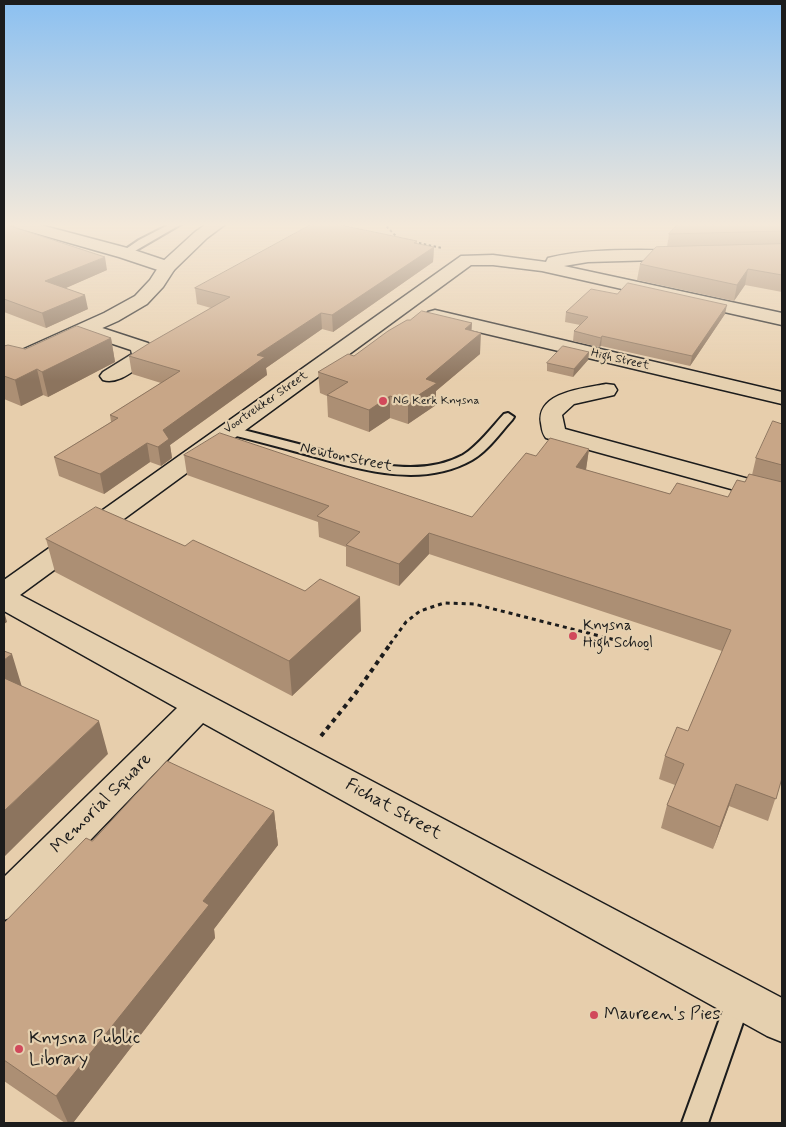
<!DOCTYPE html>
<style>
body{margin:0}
#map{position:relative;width:786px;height:1127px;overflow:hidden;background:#e7ceac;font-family:Mynerve,sans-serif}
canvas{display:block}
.frame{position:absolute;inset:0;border:5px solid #1c1c1c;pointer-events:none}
</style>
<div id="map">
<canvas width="786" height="1127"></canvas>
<div class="frame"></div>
</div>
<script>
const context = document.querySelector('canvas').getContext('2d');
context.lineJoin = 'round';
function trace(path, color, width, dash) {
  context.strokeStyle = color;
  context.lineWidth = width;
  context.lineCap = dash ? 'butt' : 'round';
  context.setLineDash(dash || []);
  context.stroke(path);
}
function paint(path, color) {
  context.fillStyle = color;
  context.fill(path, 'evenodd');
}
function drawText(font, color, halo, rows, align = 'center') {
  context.font = font + ' Mynerve,sans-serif';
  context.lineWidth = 4.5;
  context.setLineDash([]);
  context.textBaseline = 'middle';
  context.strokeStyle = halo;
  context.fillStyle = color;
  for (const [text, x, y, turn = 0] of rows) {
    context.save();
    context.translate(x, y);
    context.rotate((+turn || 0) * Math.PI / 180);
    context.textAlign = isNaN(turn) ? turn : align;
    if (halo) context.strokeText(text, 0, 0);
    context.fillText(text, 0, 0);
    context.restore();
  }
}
const pathFar2 = new Path2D(`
 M383,223L398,238
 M414,242L442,248`);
const pathFar1 = new Path2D(`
 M390,644L406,622L420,611L444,603L474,604L631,644`);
const path = new Path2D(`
 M627,643L651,649
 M321,736L355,694L391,643`);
const lane = new Path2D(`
 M172,223H183L128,255L125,256L120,253L139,240Z
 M508,413L514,417L512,420C500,433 488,451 472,460C419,490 355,468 301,453C275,446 250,439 224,433L222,430L228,426C254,433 280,439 306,446C355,459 415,481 463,455C479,445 491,428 504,414Z
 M739,988L747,991L751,999L708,1123H682L727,999L731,991Z`);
const street = new Path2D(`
 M7,223H33L131,249L173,263L176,267L173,271L167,272L161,271L119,257L10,226Z
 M686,250L692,251L694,255L692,259L588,262L564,266L782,313V325L542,271L493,265H471L20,595L782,998V1042L767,1036L203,723L18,915L4,920V877L177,708L4,611V580L461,256L493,255L546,262L548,258C592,247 641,251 686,250Z
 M435,310L782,392V404L428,320L426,316L428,312Z
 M87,323L148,343L151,347L152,356L149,360C135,369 119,385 103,380L100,376L103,372L132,354L131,350L80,333L77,329L80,325Z
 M606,384L614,385L617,390L614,395L574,404L562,415L565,429L782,488V503L546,438C542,433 542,429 541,423C536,392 585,388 606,384Z`);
const secondary = new Path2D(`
 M208,223H227L207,238L174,270L163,287L147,304L118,321L4,372V358L104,313L135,296L150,280L161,263L195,232Z`);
const wall = new Path2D(`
 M4,223H14L15,228L107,270L65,288L88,309L46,328L4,312Z
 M782,223V292L745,285L734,301L637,280L640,264L667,247L669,234Z
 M417,241V244L434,247L433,262L333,332L322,329L266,368L267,375L170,445L172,458L161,466L150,462L104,494L59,476L54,457L111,422L110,415L161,383L132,374L129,356L211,308L197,304L195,288Z
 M566,312L725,314L690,366L601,346L599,347L573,341L574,331L580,325L565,322Z
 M472,331L480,354L436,391V405L408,424L390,418L369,432L328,417L327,396L320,393L318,372L354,356Z
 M111,338L115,362L48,397L43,395L21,406L4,399V346L25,349Z
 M589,352L588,360L573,377L547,371V363Z
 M782,424V778L768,821L729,806L713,849L661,828L667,805L675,785L659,779L665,756L688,731L722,651L429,554L399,586L346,566V547L319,537L318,522L187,475L184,455L472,517L536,456L589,449L586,470L670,494L728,497L752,475L756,458Z
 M46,539L361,631L292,696L55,572Z
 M274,811L278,845L214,929L215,938L73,1123H65L4,1081V923L92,841Z`);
const shadedWall = new Path2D(`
 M4,223H14L15,229L4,233Z
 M434,247L433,262L333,332L332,315Z
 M105,257L107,270L48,296L45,281Z
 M748,269L745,285L734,301L737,285Z
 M85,295L88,309L46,328L42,313Z
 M727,305L725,314L690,366L692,356Z
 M321,313L322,329L266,368L267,375L170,445L172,458L161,466L158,447L163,430L257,355Z
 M472,323L471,341L481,333L480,354L436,391V405L408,424V402L465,329Z
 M602,336L601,346L599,347L601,338Z
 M111,338L115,362L48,397L42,372Z
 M589,352L588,360L573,377L574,369Z
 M37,369L43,395L21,406L15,380Z
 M390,396V418L369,432V410Z
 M147,443L150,462L104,494L100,474Z
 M589,449L586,469L573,487L576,467Z
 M429,533V554L399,586V564Z
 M360,597L361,631L292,696L289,661Z
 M4,611L7,622L4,624Z
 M12,654L22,687L4,702V660Z
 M99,721L108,754L4,857V811Z
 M736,784L729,806L713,849L720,827Z
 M274,811L278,845L214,929L215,938L73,1123H68L56,1096L203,901Z`);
const building = new Path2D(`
 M314,223H331L417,241L414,243L434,247L332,315L321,313L257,355L265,357L163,430L169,439L158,447L147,443L100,474L54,457L118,418L110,415L180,371L129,356L148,344L230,297L195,288Z
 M679,223H782V231L669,234Z
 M4,224L105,257L45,281L85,295L42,313L4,299Z
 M782,244V275L748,269L737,285L640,264L656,247Z
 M628,283L727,305L692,356L602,336L601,338L574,331L588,317L566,312L591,289L617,294Z
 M422,311L472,323L465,329L481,333L426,379L437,383L408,402L390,396L369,410L327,395L348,382L318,372L348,354L354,356L388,331L407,320H410Z
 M77,326L111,338L42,372L37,369L15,380L4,376V346L8,345L25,349Z
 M563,346L589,352L574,369L547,363Z
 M773,421L782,424V465L756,458Z
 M220,433L472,517L526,453L536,456L550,438L589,449L576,467L670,494L677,483L728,497L737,480L745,482L749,474L782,482V778L776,799L736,784L720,827L667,805L684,764L665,756L677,727L688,731L731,630L429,533L399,564L346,545L360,532L317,516L329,506L184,455Z
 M96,507L185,546L193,540L305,591L320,579L360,597L289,661L46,539Z
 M4,651L12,654L4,660Z
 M4,678L99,721L4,811Z
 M167,761L274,811L203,901L209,905L56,1096L4,1060V923L86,838L92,841Z`);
const markers = [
 [383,401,5,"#d1495b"],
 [573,636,5,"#d1495b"],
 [594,1015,5,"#d1495b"],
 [19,1049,5,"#d1495b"]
];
const farStreetnames = [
 ["High Street",620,360,13],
 ["Voortrekker Street",266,403,-35]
];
const farPoinames = [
 ["NG Kerk Knysna",393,401]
];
const streetNames = [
 ["Newton Street",346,458,12]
];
const poiNames = [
 ["Knysna",583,627],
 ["High School",583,644]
];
const nearStreetnames = [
 ["Memorial Square",102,804,-45],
 ["Fichat Street",393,810,29]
];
const nearPoinames = [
 ["Maureen's Pies",604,1015],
 ["Knysna Public",29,1039],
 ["Library",29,1060]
];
trace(lane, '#1c1c1c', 4);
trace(street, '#1c1c1c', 3);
trace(secondary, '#1c1c1c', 3);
trace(pathFar2, '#1c1c1c', 2, [2.5, 2.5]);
trace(pathFar1, '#1c1c1c', 3, [4, 4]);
trace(path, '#1c1c1c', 4, [4.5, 4.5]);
paint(lane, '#e5d0af');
paint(street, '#e5d0af');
paint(secondary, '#e5d0af');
paint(wall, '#ac8f74');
paint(shadedWall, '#8c745e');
paint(building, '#c8a687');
trace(building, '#8c745e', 1);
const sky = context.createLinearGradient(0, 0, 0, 381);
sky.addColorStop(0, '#8bc0f1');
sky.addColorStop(0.59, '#f4e9da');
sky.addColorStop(1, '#f4e9da00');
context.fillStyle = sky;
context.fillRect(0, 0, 786, 381);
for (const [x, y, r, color] of markers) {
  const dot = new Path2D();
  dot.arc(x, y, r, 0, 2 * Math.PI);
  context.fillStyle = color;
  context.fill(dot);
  trace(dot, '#e5d0af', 2);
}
drawText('12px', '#1c1c1c', '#e5d0af', farStreetnames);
drawText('12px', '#1c1c1c', '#e5d0af', farPoinames, 'left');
drawText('15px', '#1c1c1c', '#e5d0af', streetNames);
drawText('15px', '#1c1c1c', '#e5d0af', poiNames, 'left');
drawText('18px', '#1c1c1c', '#e5d0af', nearStreetnames);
drawText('18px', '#1c1c1c', '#e5d0af', nearPoinames, 'left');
</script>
